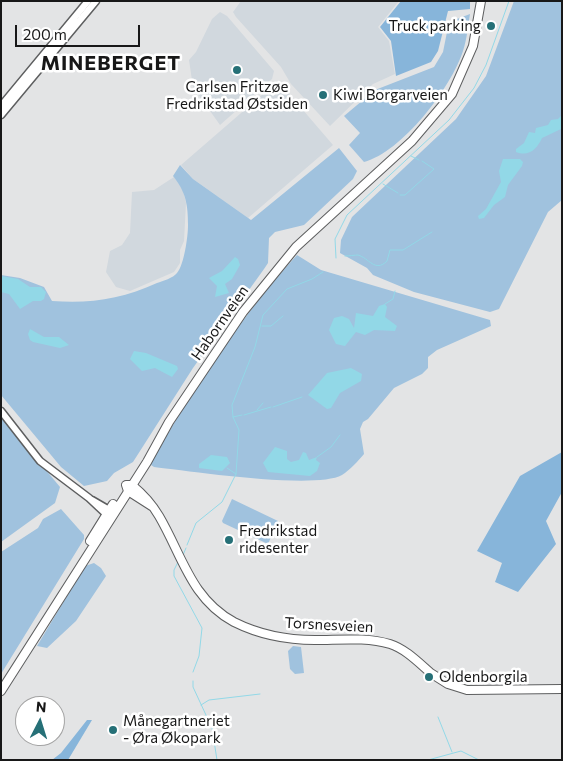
<!DOCTYPE html>
<meta charset="utf-8">
<style>
body{margin:0}
#map{position:relative;width:563px;height:761px;overflow:hidden;background:#e3e4e5;font-family:Commissioner,sans-serif}
canvas{display:block}
.frame{position:absolute;inset:0;border:2px solid #181818;pointer-events:none}
.north{position:absolute;left:15px;top:696px;width:50px;height:50px;box-sizing:border-box;background:#fff;border:1px solid #a3a3a3;border-radius:50%;rotate:5deg;font-size:14px;font-weight:700;line-height:20px;text-align:center;color:#181818}
.north::after{content:'';display:block;margin:auto;width:18px;height:22px;background:#267077;clip-path:polygon(50% 0,100% 100%,50% 72%,0 100%)}
.scale{position:absolute;left:15px;top:25px;width:125px;height:22px;box-sizing:border-box;border:2px solid #181818;border-top:0;padding-left:6px;font-size:15px;line-height:18px;white-space:nowrap;color:#181818;-webkit-text-stroke:4px #fff;paint-order:stroke}
</style>
<div id="map">
<canvas width="563" height="761"></canvas>
<div class="frame"></div>
<div class="north">N</div>
<div class="scale">200 m</div>
</div>
<script>
const context = document.querySelector('canvas').getContext('2d');
context.lineJoin = 'round';
function paint(path, color) {
  context.fillStyle = color;
  context.fill(path, 'evenodd');
}
function trace(path, color, width, dash) {
  context.strokeStyle = color;
  context.lineWidth = width;
  context.lineCap = dash ? 'butt' : 'round';
  context.setLineDash(dash || []);
  context.stroke(path);
}
function drawText(font, color, halo, rows, align = 'center') {
  context.font = font + ' Commissioner,sans-serif';
  context.lineWidth = 5;
  context.setLineDash([]);
  context.textBaseline = 'middle';
  context.strokeStyle = halo;
  context.fillStyle = color;
  for (const [text, x, y, turn = 0] of rows) {
    context.save();
    context.translate(x, y);
    context.rotate((+turn || 0) * Math.PI / 180);
    context.textAlign = isNaN(turn) ? turn : align;
    if (halo) context.strokeText(text, 0, 0);
    context.fillText(text, 0, 0);
    context.restore();
  }
}
const built = new Path2D(`
 M241,1H399L378,27L389,41L395,74L373,84L330,126L291,84L281,67L236,17L233,12Z
 M220,12L227,16L274,71L272,79L220,125L193,87L189,60L196,52L212,19Z
 M278,81L333,145L248,218L193,179L181,165Z
 M174,177L183,189L186,203L184,241L180,250V263L174,272L130,291L116,287L106,272L110,251L122,245L130,233L132,192L154,190Z`);
const green = new Path2D(`
 M514,1H562V200L548,212L499,309L490,312L414,292L373,275L367,268L340,253L341,240L352,217L456,119L486,76Z
 M470,14C468,26 467,39 463,51C451,88 402,152 364,162L349,145L360,133L344,116L375,90L434,67L443,52L449,22Z
 M339,148L357,171L353,179L304,225L275,232L269,238L268,263L264,269L193,368L133,462L114,473L107,481L84,486L61,467L1,395V275L20,278L44,287L52,301C90,304 122,299 157,283C163,281 173,278 177,273C184,265 188,237 188,225C188,205 186,192 173,176L180,165L193,179L251,220Z
 M297,255L321,270L490,320L491,326L437,350L428,357V368L422,374L394,388L368,419L363,422L360,429L364,454C358,461 350,470 342,475C315,490 189,471 154,467L151,465L152,460C194,389 241,316 297,255Z
 M1,416L60,487L55,503L1,542Z
 M232,499L278,521L268,544L223,523L222,521Z
 M61,509L84,535V539L1,674V552L38,528L43,519Z
 M94,563L101,568L106,576L76,621L47,648L37,646L85,566Z
 M293,646L301,647L304,673L295,674L290,669L288,651Z`);
const forest = new Path2D(`
 M401,1H470V9L448,11L438,51L431,62L396,76L391,41L380,27Z
 M562,452V492L546,521L556,544L518,592L495,582L502,563L477,551L520,476Z
 M87,720H92L68,760H52L61,753Z`);
const water = new Path2D(`
 M562,115L561,129L542,138C537,149 529,157 516,152V149L524,143L529,132L535,133L536,128L548,125L551,120L558,119Z
 M503,159H520L523,162L522,166L508,185L505,197L494,205L484,218L479,219L478,216L486,209L501,182L499,171Z
 M235,257L238,259L240,265L232,279L225,284L229,293L215,297L217,286L209,278L222,271Z
 M1,276L18,279L30,287H41L46,292L44,299L41,301H33L20,309L9,294L1,292Z
 M385,304L387,307L385,317L397,326L395,331L374,330L365,335L356,332L345,346L336,344L329,330L334,318L342,316L349,319L354,328L356,313L373,316L379,306Z
 M30,329L44,337H59L69,345L60,348L33,342L30,340L28,334Z
 M134,351L146,353L177,366L178,369L172,377L155,368L142,371L130,359Z
 M351,368L362,374L361,381L340,393L331,408L327,409L308,395L327,373Z
 M275,447L287,451V459L291,462L299,460L303,452L306,453L309,460L317,457L316,460L320,463L317,471L310,476L268,472L263,463Z
 M211,455L227,457L230,463L222,471L199,468V464Z`);
const stream = new Path2D(`
 M411,156L419,160
 M383,184L398,193
 M400,195H405L434,169L422,161
 M345,256C349,256 355,255 358,255C369,258 375,273 387,261L390,250H403L432,232
 M336,258L335,239L347,215L449,120L474,88L486,65L509,1
 M385,304L393,299L395,291
 M262,326H271L283,316
 M273,407L302,397
 M257,410L263,403
 M244,415L271,407
 M233,417L242,415
 M317,457L331,447L340,435
 M227,468L236,474
 M187,545L196,523L222,502L236,474L239,430L233,417L232,405L255,347L263,315L287,289L312,279L323,272
 M183,555L186,548
 M178,562L174,570V576L202,628L199,656L193,672
 M193,681V687L212,728L217,760
 M201,705L209,700L260,694
 M438,717L452,752
 M428,760L461,751L479,760`);
const tertiary = new Path2D(`
 M1,106L88,1
 M1,115L96,1
 M1,411L40,461L89,498L105,513L111,515
 M92,500L111,511`);
const primary = new Path2D(`
 M153,507L128,491L126,485H132C143,494 152,504 159,516C182,555 191,599 234,622C258,634 288,640 315,640C340,640 366,637 390,644C406,649 420,664 433,675
 M429,672L448,684L467,690L562,689`);
const trunk = new Path2D(`
 M90,541L113,504
 M1,691L147,462L169,422L243,312L296,247L412,141L452,94L473,46L481,1`);
const markers = [
 [491,26,5,"#267077"],
 [237,70,5,"#267077"],
 [323,95,5,"#267077"],
 [229,540,5,"#267077"],
 [429,677,5,"#267077"],
 [113,730,5,"#267077"]
];
const poiNames = [
 ["Truck parking",481,26,"right"],
 ["Carlsen Fritzøe",237,87,"center"],
 ["Fredrikstad Østsiden",237,104,"center"],
 ["Kiwi Borgarveien",333,95],
 ["Fredrikstad",239,531],
 ["ridesenter",239,548],
 ["Oldenborgila",439,677],
 ["Månegartneriet",123,721],
 ["- Øra Økopark",123,738]
];
const streetNames = [
 ["Habornveien",220,323,-55],
 ["Torsnesveien",329,625,3]
];
const districtNames = [
 ["MINEBERGET",111,63]
];
paint(built, '#d1d8de');
paint(green, '#a0c2de');
paint(forest, '#87b5da');
paint(water, '#92d8e7');
trace(stream, '#92d8e7', 1);
trace(tertiary, '#5d5e5f', 9);
trace(primary, '#5d5e5f', 10);
trace(trunk, '#5d5e5f', 10);
trace(tertiary, '#fff', 6);
trace(primary, '#fff', 8);
trace(trunk, '#fff', 8);
for (const [x, y, r, color] of markers) {
  const dot = new Path2D();
  dot.arc(x, y, r, 0, 2 * Math.PI);
  context.fillStyle = color;
  context.fill(dot);
  trace(dot, '#fff', 2);
}
drawText('15px', '#181818', '#fff', poiNames, 'left');
drawText('15px', '#181818', '#fff', streetNames);
context.letterSpacing = '1px';
drawText('bold 20px', '#181818', '#fff', districtNames);
context.letterSpacing = '0px';
</script>
